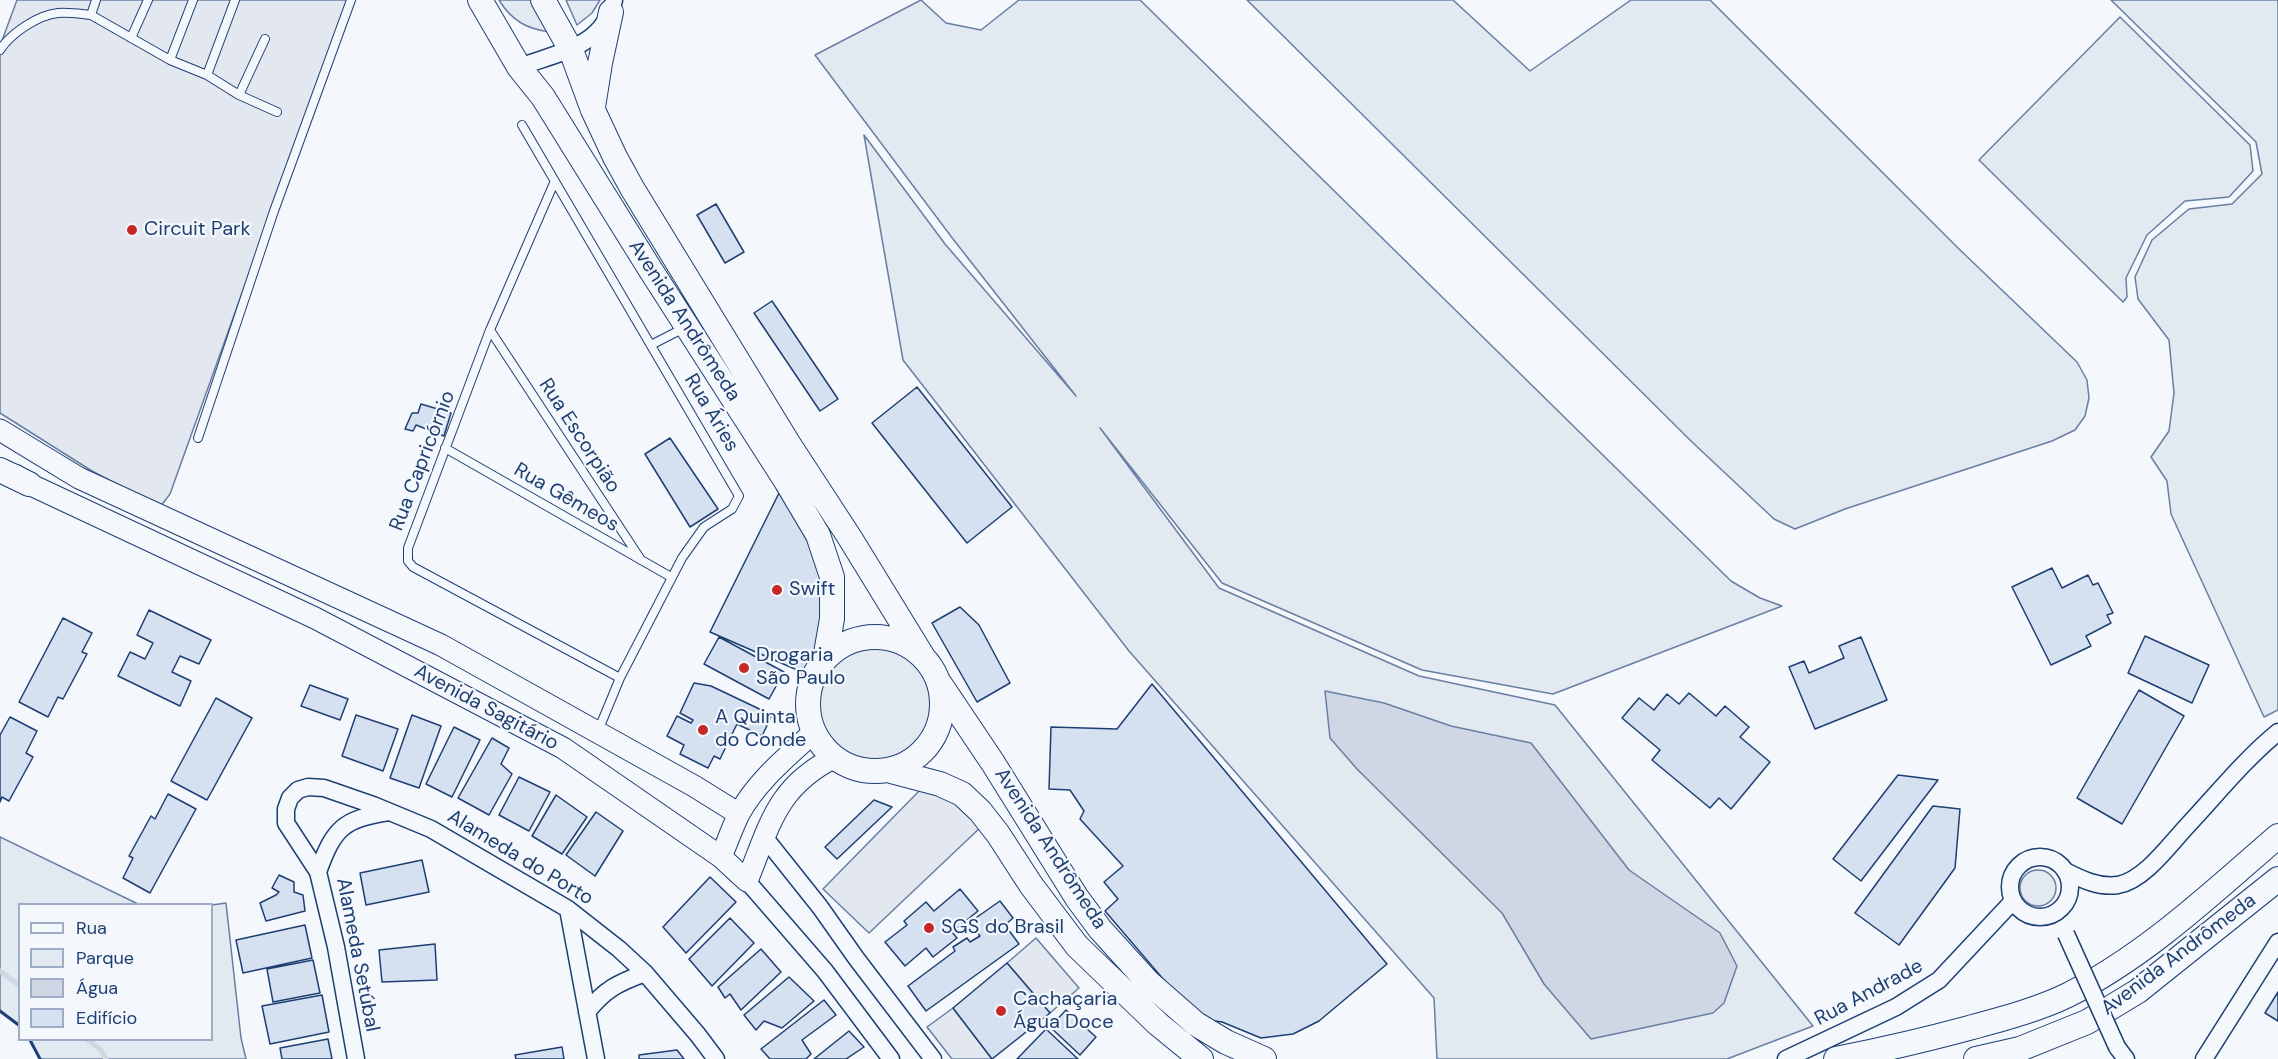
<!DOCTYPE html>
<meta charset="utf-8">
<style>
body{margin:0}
#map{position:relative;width:2278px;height:1059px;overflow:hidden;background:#f4f7fb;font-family:"DM Sans",sans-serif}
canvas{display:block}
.legend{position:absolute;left:18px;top:903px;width:195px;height:138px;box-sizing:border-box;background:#f4f7fb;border:2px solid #9eadc5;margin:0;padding:8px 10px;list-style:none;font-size:18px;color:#1d3f73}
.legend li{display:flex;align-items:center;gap:12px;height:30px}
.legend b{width:30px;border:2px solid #9eadc5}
</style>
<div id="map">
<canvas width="2278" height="1059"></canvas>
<ul class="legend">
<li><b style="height:8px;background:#f4f7fb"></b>Rua</li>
<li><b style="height:16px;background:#e3e9f0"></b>Parque</li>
<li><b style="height:16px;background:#cfd7e4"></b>Água</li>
<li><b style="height:16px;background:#d5e0f0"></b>Edifício</li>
</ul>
</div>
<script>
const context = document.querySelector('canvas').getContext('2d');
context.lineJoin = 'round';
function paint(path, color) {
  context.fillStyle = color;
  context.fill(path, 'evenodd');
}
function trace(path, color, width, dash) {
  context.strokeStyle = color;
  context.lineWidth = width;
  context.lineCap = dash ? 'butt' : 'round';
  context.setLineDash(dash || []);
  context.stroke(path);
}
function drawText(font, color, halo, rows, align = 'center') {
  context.font = font + ' "DM Sans",sans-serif';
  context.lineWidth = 4.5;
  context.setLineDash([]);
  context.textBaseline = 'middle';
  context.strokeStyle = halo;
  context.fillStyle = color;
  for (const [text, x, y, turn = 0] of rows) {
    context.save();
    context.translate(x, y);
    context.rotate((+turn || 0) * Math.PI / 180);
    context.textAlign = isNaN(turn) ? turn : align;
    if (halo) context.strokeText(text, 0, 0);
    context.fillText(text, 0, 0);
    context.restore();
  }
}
const green = new Path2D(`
 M499,0H532L550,32C527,29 512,21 499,0Z
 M566,0H600L592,13L577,25Z
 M921,0L946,23L981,30L1019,0H1140L1731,581L1760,598L1782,606L1553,694L1422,670L1222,583L1100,428L1219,588L1419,676L1555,705L1813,1026L1727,1059H1437L1434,998L1129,651L903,360L864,135L945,244L1076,396L953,239L815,55Z
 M1247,0H1453L1530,71L1631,0H1710L1958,248L2077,362L2087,380L2089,398L2085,416L2075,430L2052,441L1845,509L1795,529L1774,519L1691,441Z
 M2111,0H2278V710L2264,717L2171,514L2167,481L2151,457L2169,431L2174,393L2169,340L2138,299L2135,277L2152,240L2189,209L2232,204L2262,174L2256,142Z
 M2120,17L2250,145L2253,171L2229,197L2185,201L2147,235L2126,278L2127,297L2123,302L1979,160Z
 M816 705a58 58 0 1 1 116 0a58 58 0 1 1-116 0Z
 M0,837L138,904H20L19,1026L0,1011Z
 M2020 888a18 18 0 1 1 36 0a18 18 0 1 1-36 0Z
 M226,903L241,1038L246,1059H40L30,1040H212V905Z`);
const parking = new Path2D(`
 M17,0H347L170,494L160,507L92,471L0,413V46Z
 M924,786L952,794L982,826L869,933L823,889Z
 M1036,938L1079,988L1050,1013L1007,963Z
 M953,1008L992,1059H952L927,1027Z`);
const water = new Path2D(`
 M1325,691L1384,703L1451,726L1531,743L1629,870L1720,933L1737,966L1724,1003L1713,1013L1591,1039L1544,984L1502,913L1357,769L1330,738Z`);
const stream = new Path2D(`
 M0,971L20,986
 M88,1040L100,1049L106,1059`);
const building = new Path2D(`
 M716,204L744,252L725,263L697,215Z
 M772,301L838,399L820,411L754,313Z
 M917,387L1012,507L967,543L872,423Z
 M421,404L451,413L444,436L416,425L413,431L405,429L412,413H418Z
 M670,438L718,509L690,527L645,454Z
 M782,487L820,557L822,600L820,624L814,659L804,673L710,632Z
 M2052,568L2062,588L2088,575L2093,585L2098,583L2113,613L2107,615L2111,623L2086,636L2091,646L2051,665L2012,587Z
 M960,607L979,625L1010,683L977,702L932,623Z
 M149,610L211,640L199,664L180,656L172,672L191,681L180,706L118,676L130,652L145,659L153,643L137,635Z
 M63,618L92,633L82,652L87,654L63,699L58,697L48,717L19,702Z
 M2145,636L2209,665L2192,703L2128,673Z
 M719,637L784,672L769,699L704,664Z
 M1861,637L1887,700L1815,729L1789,667L1804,661L1809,673L1844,658L1839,646Z
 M694,683L711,686L772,715L762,736L737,724L720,759L714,756L708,768L680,754L684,745L667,736L677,716L691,723L693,720L680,713Z
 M1152,684L1387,964L1319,1021L1293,1034L1261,1038L1222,1022L1208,1020L1199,1021L1105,911L1118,899L1104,882L1123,866L1080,819L1084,811L1070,790L1049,789L1051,727L1117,729Z
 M310,685L348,699L340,720L301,706Z
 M2139,690L2184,716L2122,824L2077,798Z
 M1689,693L1716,716L1725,706L1749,727L1740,737L1770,762L1731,809L1719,798L1710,808L1652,760L1660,750L1622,718L1639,698L1654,710L1667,694L1679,704Z
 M216,698L252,718L207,800L171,781Z
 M356,715L398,729L383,771L342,756Z
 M412,715L441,726L419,788L390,778Z
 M10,717L37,731L26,753L33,757L9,801L2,797L0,802V735Z
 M454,727L480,740L452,797L426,784Z
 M492,738L509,748L501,764L512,774L489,815L458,798Z
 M1898,775L1938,780L1861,881L1833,859Z
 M519,777L550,792L529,831L499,815Z
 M168,794L196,809L150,893L123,878L133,858L129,856L151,816L155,819Z
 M556,795L587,817L562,854L532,836Z
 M874,800L892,807L837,859L825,847Z
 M1933,806L1960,809L1955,868L1899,945L1855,913Z
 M596,812L623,831L595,876L566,855Z
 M422,860L429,892L366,905L360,873Z
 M279,875L294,882V892L303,895L305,911L266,921L260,903L276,895L279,892L272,888Z
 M710,877L736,902L686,953L663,927Z
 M960,889L978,911L952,932L957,938L933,957L926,948L905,966L885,942L907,925L904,921L926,902L934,911Z
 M1000,901L1013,918L1005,925L1019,944L926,1011L908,986L955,951L953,947L967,938L970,942L980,936L970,922Z
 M730,918L754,943L712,986L689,959Z
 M305,925L312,958L243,973L236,940Z
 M435,944L437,980L382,982L379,950Z
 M761,949L781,972L741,1010L730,994L725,998L718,987Z
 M313,960L320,993L273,1002L267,969Z
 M1007,963L1050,1013L992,1059L953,1008Z
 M789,977L814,1001L782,1028L764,1021L756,1030L744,1015Z
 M2278,992V1021L2265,1013Z
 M322,995L329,1032L270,1044L262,1006Z
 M824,1000L836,1015L802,1040L811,1054L806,1059H770L761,1049Z
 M1066,1010L1096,1037L1080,1055L1050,1027Z
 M1046,1029L1078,1059H1017Z
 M849,1031L864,1047L846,1059H814Z
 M328,1039L332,1059H282L280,1048Z
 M562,1047L564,1059H516L515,1055Z
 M677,1050L684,1059H639V1055Z`);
const service = new Path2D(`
 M96,0L91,15L170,60L207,75L239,95L277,112
 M131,38L148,0
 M0,50C11,33 38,15 58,13C69,12 81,14 91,15
 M170,60L193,0
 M207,75L235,0
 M239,95L265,39
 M522,125L739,496L732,509L704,527L682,558L620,678L598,731
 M554,183L490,330L408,548V561L413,567L620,678
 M490,330L641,560
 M651,345L684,328
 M198,438L274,211L351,0
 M445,448L671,577`);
const minor = new Path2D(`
 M519,67C557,53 604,47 614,0
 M765,838L820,907L856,958L933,1059
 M2010 887a30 30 0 1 1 60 0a30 30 0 1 1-60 0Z
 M2065,871C2081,879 2099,888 2118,885C2145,880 2170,844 2188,825C2217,794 2245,759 2278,732
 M318,872C334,828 343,819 389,812
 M747,881L825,971L891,1059
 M568,909L596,1059
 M587,1012C605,989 618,983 645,973
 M2117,1047L2126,1059
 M356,1059L336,947L318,872L286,823V809L290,798L298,790L308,787L324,788L373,805L431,829L568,909L619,949L645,973L698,1035L716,1059
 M1786,1059L1896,1007L1939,980L2013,901
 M2204,1059L2278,942`);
const tertiary = new Path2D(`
 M0,430L79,478L441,645L694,786L739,814
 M15,475L29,484L315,618L563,748L721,857L747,881C770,825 776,787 835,757
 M721,857C727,843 732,828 739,814C757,781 787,757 814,732`);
const secondary = new Path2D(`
 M480,0L519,67L543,97L650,269L786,481L818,535L832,577V619L825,659
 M543,0L571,50L593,110L615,157L632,188L788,443L850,538L923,657
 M593,107L600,63L611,12
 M0,470L29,484
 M808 704a67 67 0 1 1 134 0a67 67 0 1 1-134 0Z
 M940,684L993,763L1077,898L1100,929L1148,982L1196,1024L1226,1042L1264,1059
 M887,770L940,784L962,794L980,811L998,834L1031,885L1077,946L1158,1024L1201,1059
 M1836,1059C1881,1050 1925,1040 1969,1028C2002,1019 2037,1010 2068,995C2147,955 2212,893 2278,836
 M1976,1059L2020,1049L2087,1022L2138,991L2278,879`);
const minorBridge = new Path2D(`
 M2066,934L2117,1047`);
const wall = new Path2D(`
 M0,1011L20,1026
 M30,1040L40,1059`);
const markers = [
 [132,230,6,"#c62828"],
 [777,590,6,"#c62828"],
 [744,668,6,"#c62828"],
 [703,730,6,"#c62828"],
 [929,928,6,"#c62828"],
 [1001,1011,6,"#c62828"]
];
const poiNames = [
 ["Circuit Park",144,230],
 ["Swift",789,590],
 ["Drogaria",756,656],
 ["São Paulo",756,679],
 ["A Quinta",715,718],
 ["do Conde",715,741],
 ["SGS do Brasil",941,928],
 ["Cachaçaria",1013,1000],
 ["Água Doce",1013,1023]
];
const streetNames = [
 ["Avenida Andrômeda",684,321,57],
 ["Rua Áries",711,413,59],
 ["Rua Escorpião",579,436,57],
 ["Rua Capricórnio",423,461,-69],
 ["Rua Gêmeos",566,498,30],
 ["Avenida Sagitário",486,708,28],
 ["Avenida Andrômeda",1050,849,57],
 ["Alameda do Porto",520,858,31],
 ["Alameda Setúbal",357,955,79],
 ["Avenida Andrômeda",2179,955,-37],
 ["Rua Andrade",1869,993,-28]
];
paint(green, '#e3e9f0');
trace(green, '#687fa3', 1.5);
paint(parking, '#e3e8f0');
trace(parking, '#687fa3', 1.5);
paint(water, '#cfd7e4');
trace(water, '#687fa3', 1.5);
trace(stream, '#cfd7e4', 5);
paint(building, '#d5e0f0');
trace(building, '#1d3f73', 1.5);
trace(service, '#1d3f73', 10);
trace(minor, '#1d3f73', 19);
trace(tertiary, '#1d3f73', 23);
trace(secondary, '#1d3f73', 26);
trace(service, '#f4f7fb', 8);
trace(minor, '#f4f7fb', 16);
trace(tertiary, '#f4f7fb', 21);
trace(secondary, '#f4f7fb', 24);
trace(minorBridge, '#1d3f73', 19, []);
trace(minorBridge, '#f4f7fb', 16);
trace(wall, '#1d3f73', 3);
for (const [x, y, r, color] of markers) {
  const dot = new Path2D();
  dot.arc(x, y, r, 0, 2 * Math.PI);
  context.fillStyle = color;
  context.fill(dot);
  trace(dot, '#f4f7fb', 2);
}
drawText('20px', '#1d3f73', '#f4f7fb', poiNames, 'left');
drawText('20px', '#1d3f73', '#f4f7fb', streetNames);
</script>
